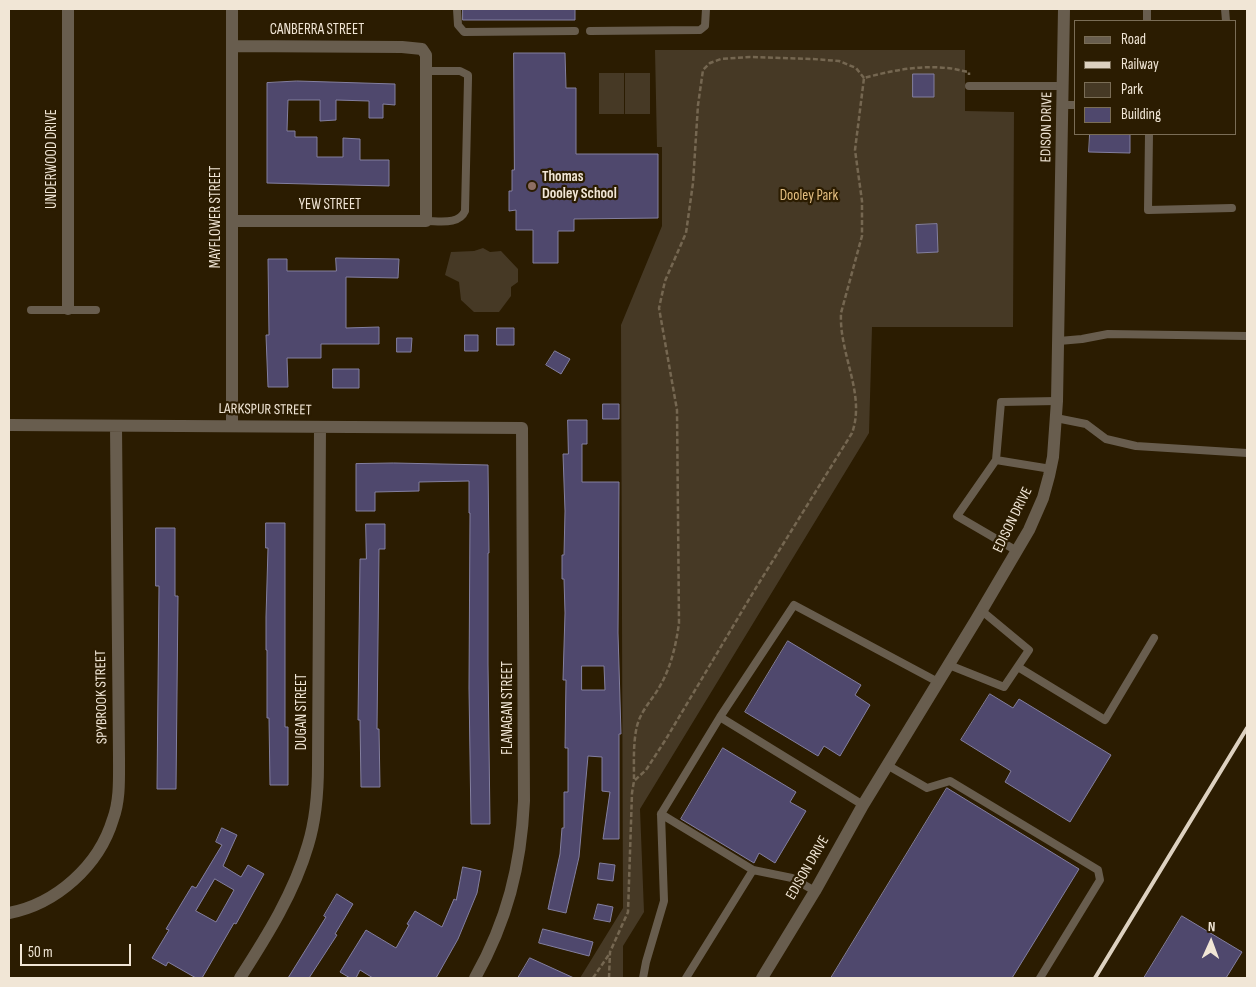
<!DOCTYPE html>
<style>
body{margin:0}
#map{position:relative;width:1256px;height:987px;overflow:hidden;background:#2b1c01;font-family:"Sofia Sans Condensed",sans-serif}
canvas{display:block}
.frame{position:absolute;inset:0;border:10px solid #f1e6d6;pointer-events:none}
.legend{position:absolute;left:1074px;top:20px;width:162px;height:115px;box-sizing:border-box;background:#2b1c01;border:1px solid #7a6d56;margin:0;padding:6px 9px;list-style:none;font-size:15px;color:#f1e6d6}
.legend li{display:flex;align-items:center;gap:10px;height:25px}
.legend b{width:25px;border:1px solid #7a6d56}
.north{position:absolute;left:1186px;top:917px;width:50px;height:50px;-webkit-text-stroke:4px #2b1c01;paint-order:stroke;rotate:2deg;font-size:14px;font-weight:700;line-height:20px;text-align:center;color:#f1e6d6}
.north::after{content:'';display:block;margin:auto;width:18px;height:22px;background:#f1e6d6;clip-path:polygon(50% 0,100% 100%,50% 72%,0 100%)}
.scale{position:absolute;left:20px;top:944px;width:111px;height:22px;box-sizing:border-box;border:2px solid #f1e6d6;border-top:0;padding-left:6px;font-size:15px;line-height:18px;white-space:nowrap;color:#f1e6d6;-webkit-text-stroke:4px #2b1c01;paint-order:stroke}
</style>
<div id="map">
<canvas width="1256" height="987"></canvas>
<div class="frame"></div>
<ul class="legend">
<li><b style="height:6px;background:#685d4e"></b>Road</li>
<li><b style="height:6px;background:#ddd1c0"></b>Railway</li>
<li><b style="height:14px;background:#463925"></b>Park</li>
<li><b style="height:14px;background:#4f486d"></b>Building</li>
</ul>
<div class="north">N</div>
<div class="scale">50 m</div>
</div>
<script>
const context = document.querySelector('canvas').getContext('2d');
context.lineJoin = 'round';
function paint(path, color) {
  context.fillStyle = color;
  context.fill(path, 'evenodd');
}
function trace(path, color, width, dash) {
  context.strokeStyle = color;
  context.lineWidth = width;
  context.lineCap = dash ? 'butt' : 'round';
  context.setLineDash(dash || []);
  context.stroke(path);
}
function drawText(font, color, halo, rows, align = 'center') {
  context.font = font + ' "Sofia Sans Condensed",sans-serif';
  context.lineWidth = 4.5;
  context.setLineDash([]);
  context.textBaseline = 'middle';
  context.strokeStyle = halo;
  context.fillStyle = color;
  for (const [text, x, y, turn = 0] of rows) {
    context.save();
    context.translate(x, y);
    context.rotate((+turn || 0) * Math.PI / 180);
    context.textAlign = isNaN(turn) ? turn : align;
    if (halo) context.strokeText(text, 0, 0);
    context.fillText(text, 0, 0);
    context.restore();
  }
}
const green = new Path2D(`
 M655,50H965V111L1014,112L1013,327H872L869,433L640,809L644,912L623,946V978H580L623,908L621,325L662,226V147H657Z
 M599,73H624V114H599Z
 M625,73H650V114H625Z
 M483,248L490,252L501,251L518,269V282L511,287V296L499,312H474L461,300L459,282L445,275L451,252L474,251Z`);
const building = new Path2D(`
 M463,9H575V20H463Z
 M514,53H565L566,88H576V154H658V218L574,219V231H558V263H533V230H516V210L509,211V191H512V170H514Z
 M913,74H934V97H913Z
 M297,81L395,84V105L383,104V118H369V101L336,100V120L320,121V100H288L287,131H295V137H317V157H343V138L360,139V160H389V186L267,183V83Z
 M1090,134H1130V153L1089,152Z
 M937,224L938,252L917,253L916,225Z
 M336,258L399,259L398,278L346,277V328L379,327V344H321V358H287L288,387H268L266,335H269L268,259H287V271H336Z
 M497,328H514V345H497Z
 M465,335H478V351H465Z
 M397,338H412L411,352H397Z
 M555,351L570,359L561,374L546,365Z
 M333,369H359V388H333Z
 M603,404H619V419H603Z
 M568,420H587V444H582V482H619L618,633L621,734H619V839H603L610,792L602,791V757L588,756L579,857L566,913L548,909L560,854L562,828H564V792H568V748H565L566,680H563L565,613L564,579H562V555H564L565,511L563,454H568ZM582,666H604L605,690H582Z
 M394,463L488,465L489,553H488V664L490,824H471L469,688L470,513H469V481L419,482V491L375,492V511H356V464Z
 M266,523H285V727H288V785H270L269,718H267V650H266V617L268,548H266Z
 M366,524H385V549H379L377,729H379L380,787H361L360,720H358L360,559H366Z
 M156,528H175V596H178L176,789H157L159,586H156Z
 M788,641L861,685L855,695L870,705L840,756L824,746L818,756L745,712Z
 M990,694L1013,708L1019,699L1111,755L1070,822L1005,782L1011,771L961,740Z
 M723,748L796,792L790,802L806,811L775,863L759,853L754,863L681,819Z
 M947,788L1079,869L1012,978H831Z
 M222,828L237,835L223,866L241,877L248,865L264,874L236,924L234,923L202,978H196L168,962L166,966L152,958L169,930L166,929L192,886L196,888L222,845L216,842ZM215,879L234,890L216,922L196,911Z
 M600,863L615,865L613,881L598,879Z
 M463,867L481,871L477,893L458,939L436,978H373L360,970L356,978H350L340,972L366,930L396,948L409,925L407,924L415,911L442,927L454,899L456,900Z
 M337,894L353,904L335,934L337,935L309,978H288L326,917L324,916Z
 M598,904L613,907L610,922L594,919Z
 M1182,916L1242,952L1226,978H1144Z
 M543,929L593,942L589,956L539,943Z
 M530,958L574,978H518Z`);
const path = new Path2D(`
 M634,779C634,762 633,743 637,726C641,710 653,699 660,686C671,667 676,645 679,623L677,410L659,308L665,281L686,233L693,183L698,105L703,70L710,63L721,59L750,57L813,59L839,61L856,68L864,78
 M593,978L610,953
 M609,978L610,952L628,912L632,793L634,781L646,770L666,739L754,591L852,433C866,394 839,355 841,313L862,236V201L855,150L864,78C890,71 918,65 946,68C953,68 961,71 969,72V75`);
const service = new Path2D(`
 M457,9L458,25L464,32L575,31
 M1147,9V21
 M1225,9L1226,21
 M590,31L700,30L705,26L706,9
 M969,86H1063
 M1063,105H1075
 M1149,134L1148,210L1232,208
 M426,221C440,221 459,225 465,211L468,79V75L460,71H426
 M31,310H96
 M1059,341L1082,339L1108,334L1247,336
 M1056,418L1086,424L1106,439L1136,446L1247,453
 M996,460L1001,402L1057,401
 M1017,551L957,516L996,460L1051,469
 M949,665L1004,687L1029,650L982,611
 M1018,667L1105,720L1154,638
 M887,765L927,788L950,781L1098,870L1100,880L1040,978
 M863,805L720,717L794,605L938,682
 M661,814L720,717
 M643,978L646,962L664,901L661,814L753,870L792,878L815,891
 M686,978L753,870`);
const minor = new Path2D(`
 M232,9V426
 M232,46L402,47L422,49L426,55V221H233
 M68,309V9
 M9,425L522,428L524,801C521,866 507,921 475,978
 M9,913C56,904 99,866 113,819C120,800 119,779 119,758L116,426
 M240,978C267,936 294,893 308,845C316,819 318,792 318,765L320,427
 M762,978L815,891L863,805L976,620L1029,530L1043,498L1049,476L1053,457L1057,401L1064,9`);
const rail = new Path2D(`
 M1095,978L1247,728`);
const markers = [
 [532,186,5,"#8d6e63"]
];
const streetNames = [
 ["CANBERRA STREET",317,30],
 ["EDISON DRIVE",1047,127,-89],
 ["UNDERWOOD DRIVE",52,159,-90],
 ["YEW STREET",330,205],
 ["MAYFLOWER STREET",216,217,-90],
 ["LARKSPUR STREET",265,410,1],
 ["EDISON DRIVE",1013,520,-64],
 ["SPYBROOK STREET",102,697,-91],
 ["FLANAGAN STREET",508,708,-90],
 ["DUGAN STREET",302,712,-90],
 ["EDISON DRIVE",808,868,-60]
];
const poiNames = [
 ["Thomas",542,177],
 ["Dooley School",542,194]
];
const parkNames = [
 ["Dooley Park",809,196]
];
paint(green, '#463925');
paint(building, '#4f486d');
trace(building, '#837f9f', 1);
trace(path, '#756751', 2.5, [5, 2.5]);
trace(service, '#685d4e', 8);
trace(minor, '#685d4e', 12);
trace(rail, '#ddd1c0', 4);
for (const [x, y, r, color] of markers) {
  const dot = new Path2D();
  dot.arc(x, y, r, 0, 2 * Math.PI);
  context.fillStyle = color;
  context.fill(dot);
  trace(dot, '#2b1c01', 2);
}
drawText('15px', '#f1e6d6', '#2b1c01', streetNames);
drawText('bold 15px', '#f1e6d6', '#2b1c01', poiNames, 'left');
drawText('15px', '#e5bf80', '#2b1c01', parkNames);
</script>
